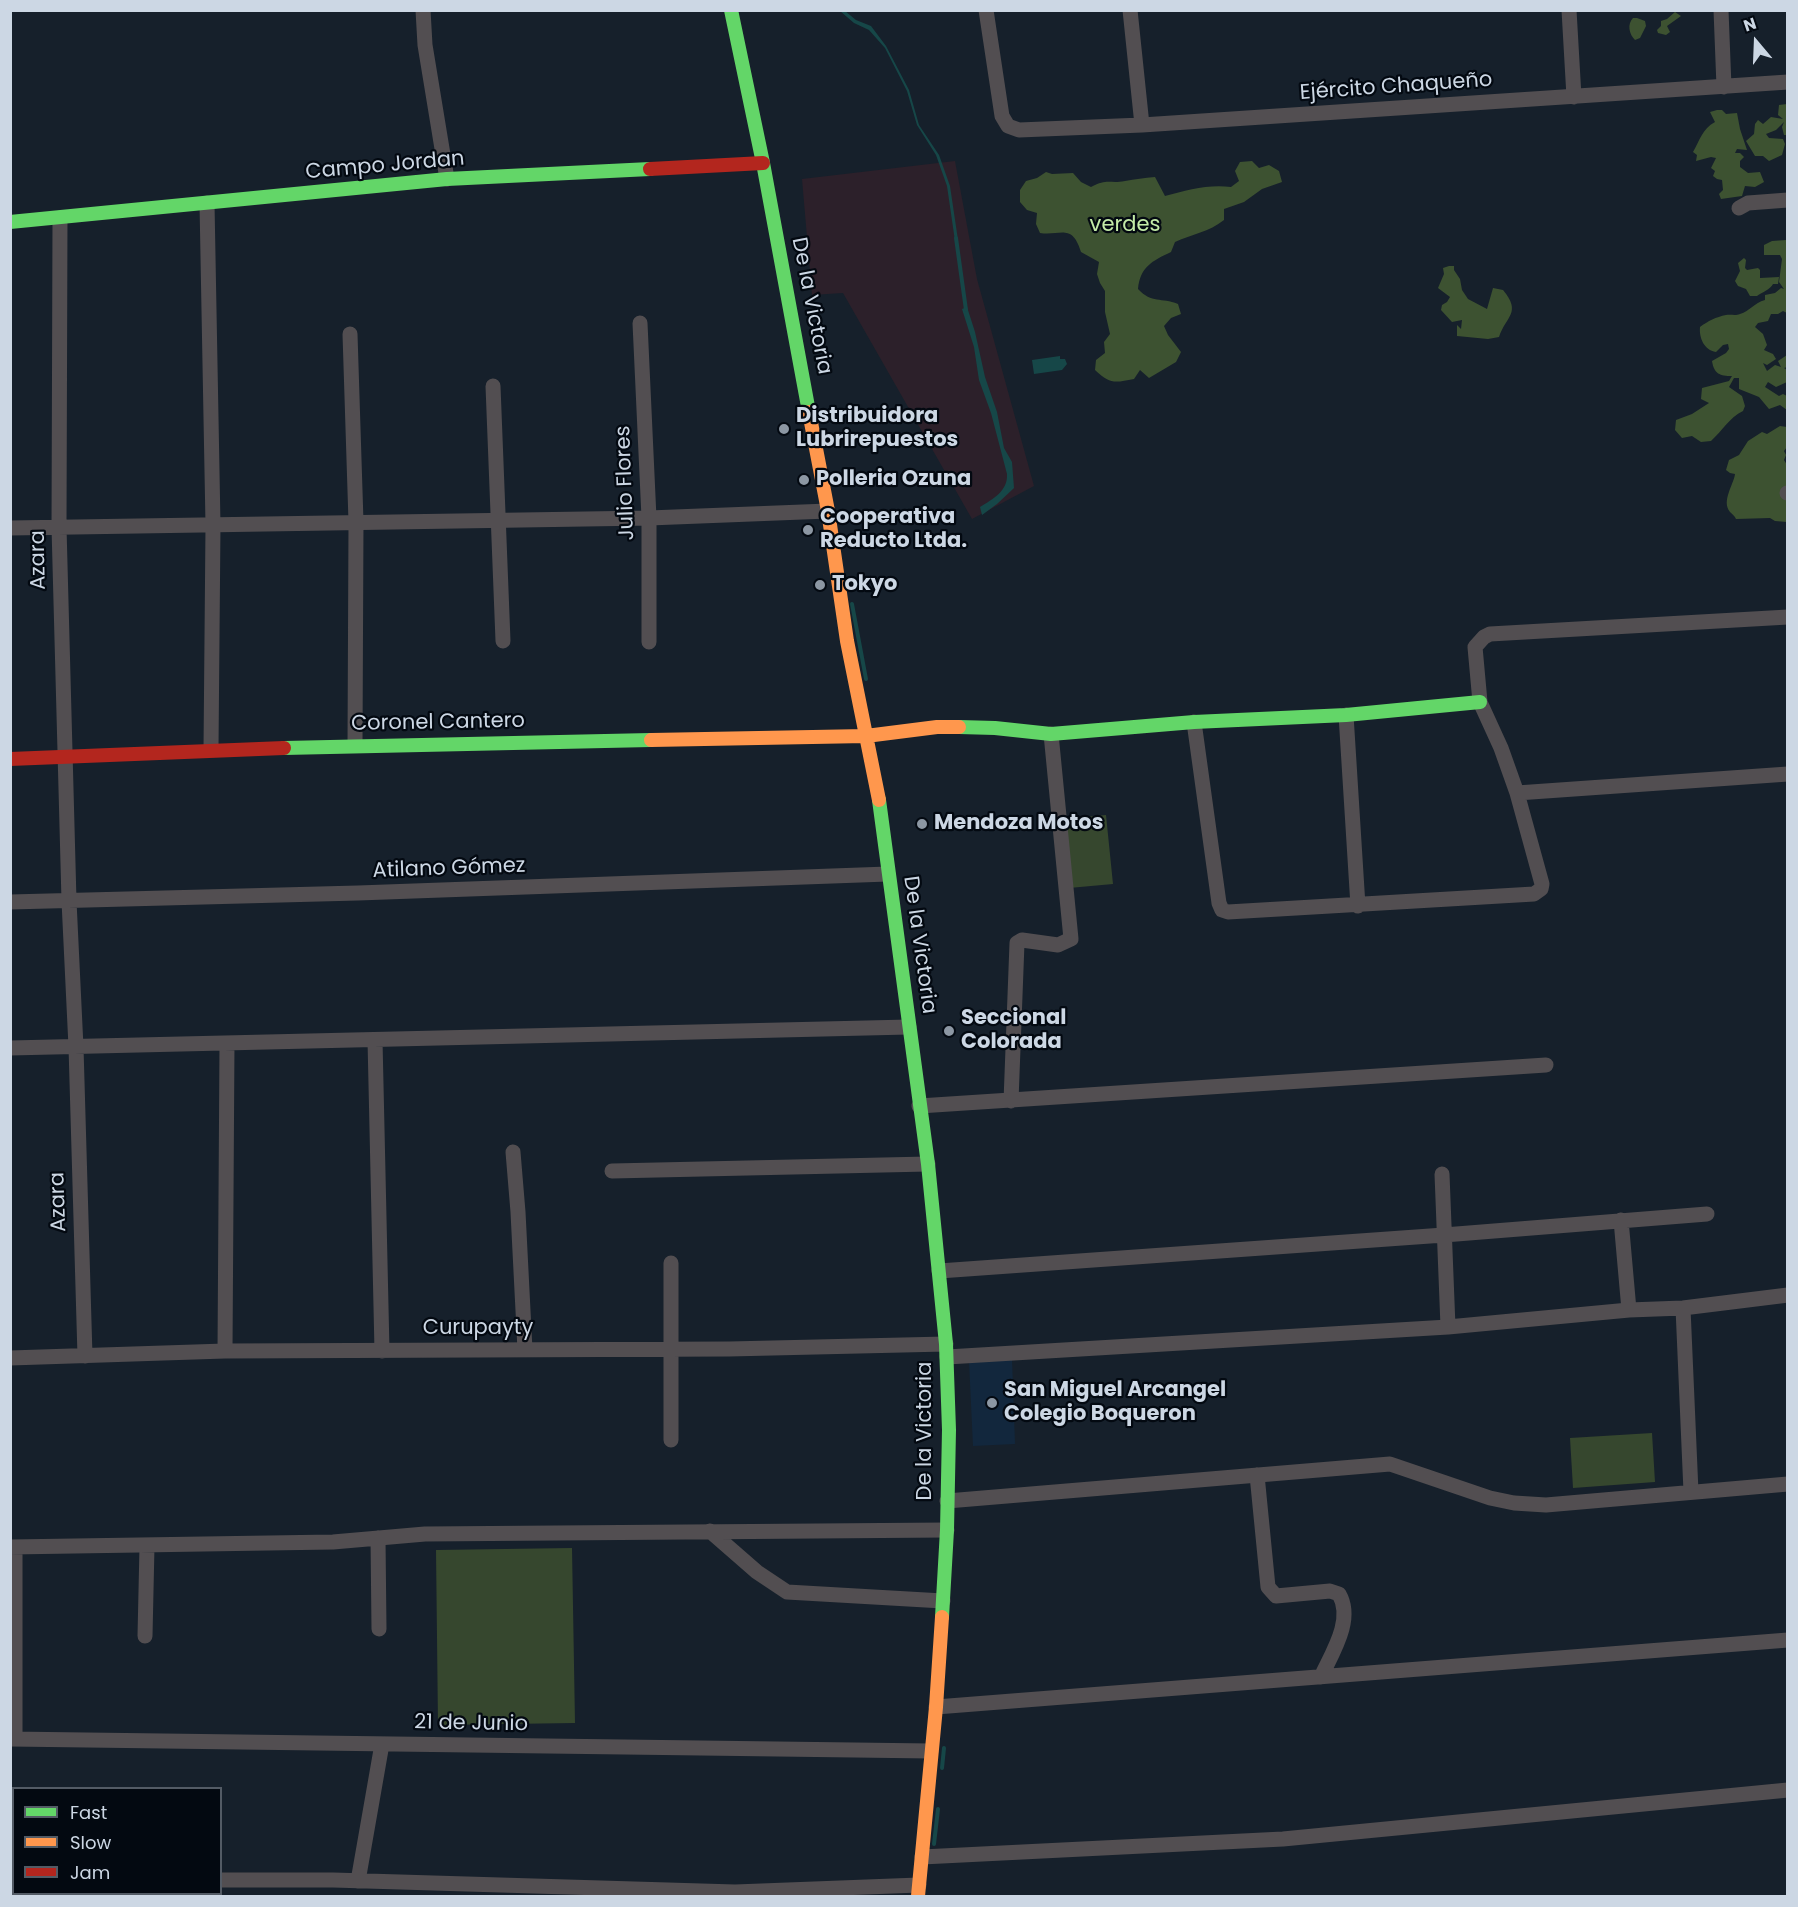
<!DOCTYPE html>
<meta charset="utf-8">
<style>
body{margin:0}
#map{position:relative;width:1798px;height:1907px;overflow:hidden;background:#16202b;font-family:Poppins,sans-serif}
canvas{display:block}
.frame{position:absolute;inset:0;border:12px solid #ccd7e4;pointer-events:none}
.legend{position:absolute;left:12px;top:1787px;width:210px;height:108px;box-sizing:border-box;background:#030911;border:2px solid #535b65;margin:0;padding:8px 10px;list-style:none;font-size:18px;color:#ccd7e4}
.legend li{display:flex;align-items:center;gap:12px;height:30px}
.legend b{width:30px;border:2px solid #535b65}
.north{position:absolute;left:1726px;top:12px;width:60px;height:60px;-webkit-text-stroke:4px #030911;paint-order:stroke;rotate:341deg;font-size:16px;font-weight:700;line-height:24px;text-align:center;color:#ccd7e4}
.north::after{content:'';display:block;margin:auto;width:21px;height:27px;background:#ccd7e4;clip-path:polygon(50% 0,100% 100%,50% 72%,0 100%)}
</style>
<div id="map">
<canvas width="1798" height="1907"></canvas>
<div class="frame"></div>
<ul class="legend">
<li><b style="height:8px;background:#63d668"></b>Fast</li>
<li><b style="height:8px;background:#ff974d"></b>Slow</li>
<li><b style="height:8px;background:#b3261e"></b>Jam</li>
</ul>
<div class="north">N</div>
</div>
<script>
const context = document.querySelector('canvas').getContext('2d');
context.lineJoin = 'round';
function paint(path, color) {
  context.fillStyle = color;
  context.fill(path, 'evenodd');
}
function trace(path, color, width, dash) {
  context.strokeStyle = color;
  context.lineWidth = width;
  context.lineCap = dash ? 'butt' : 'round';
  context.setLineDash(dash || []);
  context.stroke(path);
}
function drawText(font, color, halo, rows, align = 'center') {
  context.font = font + ' Poppins,sans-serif';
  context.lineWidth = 4.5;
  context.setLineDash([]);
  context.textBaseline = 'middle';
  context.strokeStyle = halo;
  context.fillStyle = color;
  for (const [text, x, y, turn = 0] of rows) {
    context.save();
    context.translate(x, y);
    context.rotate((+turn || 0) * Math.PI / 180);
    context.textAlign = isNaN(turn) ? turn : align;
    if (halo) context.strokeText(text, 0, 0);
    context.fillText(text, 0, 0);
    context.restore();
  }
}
const built = new Path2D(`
 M1012,1359L1015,1444L973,1446L969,1361Z`);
const industrial = new Path2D(`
 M955,161L977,279L1034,486L972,519L843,293L812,295L802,179Z`);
const green = new Path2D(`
 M1106,815L1113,884L1069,888L1063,819Z
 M1652,1433L1655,1482L1573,1488L1570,1438Z
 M572,1548L575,1723L438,1725L436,1550Z`);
const forest = new Path2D(`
 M1675,12L1681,16L1667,26L1670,32L1666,35L1658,33L1657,30L1661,26V21L1667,19Z
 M1633,18H1637L1645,21L1646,26L1640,38L1635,40C1629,34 1627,24 1633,18Z
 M1787,104V135H1784L1782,127L1784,122L1776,130L1766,134L1769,138L1783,139L1785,144L1782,155L1769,161L1763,156H1755L1746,141L1754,134L1755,124L1758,120L1763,124L1771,117L1783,119L1778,115L1779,105Z
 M1717,110H1722L1726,114L1737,113L1740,129L1747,150L1737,149L1735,153H1740L1744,157L1740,161V167L1748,173L1760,172L1764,182L1755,187L1745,186L1742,196L1721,199L1719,194L1723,190L1722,180L1717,179L1713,176L1715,171L1711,168L1716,158L1711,157L1696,161L1697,155L1693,152C1700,140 1702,129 1715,122L1710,112Z
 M1252,161L1259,168L1269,165L1279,171L1282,182L1262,189L1244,202L1224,209V220C1209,232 1192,234 1175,242L1171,252C1152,261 1140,267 1138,289C1152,304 1161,297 1178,304L1181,314L1171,318L1164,326L1168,335L1181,352L1176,362L1149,378L1140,370L1134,379C1114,383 1110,384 1095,370L1096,360L1105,353L1104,342L1110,334L1105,312V291L1100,283L1097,274L1099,262L1081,252C1072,223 1061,236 1040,233L1036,224L1037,213L1027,210L1020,202V190L1026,181L1037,178L1046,172L1052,174L1073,173L1081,182L1091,187C1108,178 1109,184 1125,181C1135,179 1144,178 1155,177L1165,196C1187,190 1209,184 1231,187L1239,181L1235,171L1240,162Z
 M1786,240L1787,313L1783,311L1778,314H1771L1768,321L1758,323L1755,327L1763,334L1767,345L1764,350L1773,354L1776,359L1767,365L1763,363L1767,371L1775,365L1781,367L1778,361L1787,355V367L1784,368L1787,370V382L1776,387L1768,382L1765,387L1779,396L1783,394L1787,396V410L1780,405L1769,409L1759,397L1739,389V378H1734L1729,387L1742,396L1745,406L1743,411C1729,418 1723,430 1711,441L1701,442L1692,436L1682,438L1675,430L1676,420L1692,414L1709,403L1701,399L1702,388L1729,381L1732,376C1720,376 1714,374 1712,361L1726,353L1729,349L1728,344L1723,345L1716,352C1704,350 1699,338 1700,327C1708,321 1716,317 1726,315C1731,314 1735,316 1740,314C1750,311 1754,303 1765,300V295L1775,293L1781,288L1784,289L1779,282L1782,259L1780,255H1764V245L1772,241Z
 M1744,258L1746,260L1745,268L1747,270L1758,268L1760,270V278L1779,277L1778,284H1773C1771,289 1761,293 1757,296H1750L1746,289L1738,286L1735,281L1740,271L1738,263Z
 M1449,266H1454V270L1460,279L1462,290L1468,299L1487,309L1493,288L1503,290C1522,313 1506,316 1499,337L1488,339L1457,336V325L1461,329L1462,320L1452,322L1441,310L1442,305L1447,302L1450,297L1438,288L1444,274L1443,268Z
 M1780,426L1787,427V447L1784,451L1786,455L1784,460L1787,465V522L1775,521L1770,518L1736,519C1735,516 1732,514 1730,512C1721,501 1734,484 1735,474L1730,473L1726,470L1729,460L1739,455L1748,441L1762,432L1767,434Z`);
const water = new Path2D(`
 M840,11H845L856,20L871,26L886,46L909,90L919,125L939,155L950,186L958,240L955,241L947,186L936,155L917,125L907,91L885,48L869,30L854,23Z
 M967,307L975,332L985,377L997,412L1004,448L1012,462L1014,488L997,504L982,515L980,507C993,499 1008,491 1007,474L991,413L979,380L974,347L962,309Z
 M1060,356V359H1065L1067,364L1062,370L1034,374L1032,360Z`);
const stream = new Path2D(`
 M956,238L966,310
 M852,604L866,679
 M942,1768L944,1748
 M934,1844L938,1809`);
const street = new Path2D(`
 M423,10L425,45L447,179
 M986,10L1002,116L1008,126L1019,130L1142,125L1788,82
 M1130,10L1142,125
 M1569,10L1574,97
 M1721,10L1724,87
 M207,203L213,525L211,749
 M1739,208L1748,203L1788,200
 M60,218L59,527L69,901L76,1047L85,1356
 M640,323L649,518V642
 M350,334L356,522L355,745
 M493,386L503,641
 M1787,493H1788
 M10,528L649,518L828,511
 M1346,715L1358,906
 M1194,722L1219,903L1222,910L1228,912L1534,894L1541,889L1542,884L1517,793L1501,748L1480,702L1475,647L1484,637L1490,634L1788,617
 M1517,793L1788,774
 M10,902L358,893L888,874
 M375,1040L382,1351
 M10,1048L909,1027
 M1011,1101L1017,943L1022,940L1058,945L1071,939L1051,734
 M919,1106L1546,1065
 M513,1152L518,1212L525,1350
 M612,1171L928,1164
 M1442,1174L1448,1327
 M1621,1220L1629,1310
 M939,1271L1444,1235L1707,1214
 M1683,1308L1691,1492
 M225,1351L227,1043
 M947,1357L1448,1327L1629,1310L1683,1308L1788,1295
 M10,1358L225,1351L729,1349L946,1344
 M671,1440V1263
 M1257,1475L1268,1587L1276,1596L1330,1591L1339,1594C1354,1620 1332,1653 1321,1677
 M947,1501L1390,1464L1490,1498L1514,1503L1546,1505L1788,1484
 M710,1531L757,1572L787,1592L943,1601
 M378,1538L379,1629
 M10,1547L333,1542L425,1534L947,1530
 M15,1547V1739
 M145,1636L147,1546
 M936,1707L1788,1640
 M10,1739L931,1751
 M922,1857L1283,1839L1788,1790
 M220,1880H333L735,1892L919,1885
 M358,1881L382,1744`);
const fast = new Path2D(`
 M731,10L763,163L809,412
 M10,222L447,179L650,169
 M959,727L995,728L1051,734L1194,722L1346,715L1480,702
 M284,748L651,740
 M879,800L928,1164L946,1344L949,1430L947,1530L942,1617`);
const slow = new Path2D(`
 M809,412L828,511L847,641L879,800
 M651,740L866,736L937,727H959
 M918,1896L936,1707L942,1617`);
const jam = new Path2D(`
 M650,169L763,163
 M10,759L284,748`);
const markers = [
 [784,429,6,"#8c97a3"],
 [804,480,6,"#8c97a3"],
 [808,530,6,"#8c97a3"],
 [820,585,6,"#8c97a3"],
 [922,824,6,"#8c97a3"],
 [949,1031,6,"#8c97a3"],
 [992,1403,6,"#8c97a3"]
];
const streetNames = [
 ["Ejército Chaqueño",1396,87,-4],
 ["Campo Jordan",385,166,-5],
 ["De la Victoria",811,306,79],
 ["Julio Flores",626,483,-92],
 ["Azara",39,560,-91],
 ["Coronel Cantero",438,723,-1],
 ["Atilano Gómez",449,869,-2],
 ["De la Victoria",919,945,82],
 ["Azara",59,1202,-92],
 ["Curupayty",478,1329],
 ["De la Victoria",926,1431,-90],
 ["21 de Junio",471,1724,1]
];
const parkNames = [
 ["verdes",1125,226]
];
const poiNames = [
 ["Distribuidora",796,417],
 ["Lubrirepuestos",796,441],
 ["Polleria Ozuna",816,480],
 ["Cooperativa",820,518],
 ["Reducto Ltda.",820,542],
 ["Tokyo",832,585],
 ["Mendoza Motos",934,824],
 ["Seccional",961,1019],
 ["Colorada",961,1043],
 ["San Miguel Arcangel",1004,1391],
 ["Colegio Boqueron",1004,1415]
];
paint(built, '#12273d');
paint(industrial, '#2c202a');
paint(green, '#36472e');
paint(forest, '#3d5231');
paint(water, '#164748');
trace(stream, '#164748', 4);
trace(street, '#524e51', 15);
trace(fast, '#63d668', 14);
trace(slow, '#ff974d', 14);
trace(jam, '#b3261e', 14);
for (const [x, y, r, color] of markers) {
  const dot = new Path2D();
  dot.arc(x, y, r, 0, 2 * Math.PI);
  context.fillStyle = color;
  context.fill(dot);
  trace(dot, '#030911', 2);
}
drawText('21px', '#ccd7e4', '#030911', streetNames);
drawText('21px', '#c4eba8', '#030911', parkNames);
drawText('bold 21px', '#ccd7e4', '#030911', poiNames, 'left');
</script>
